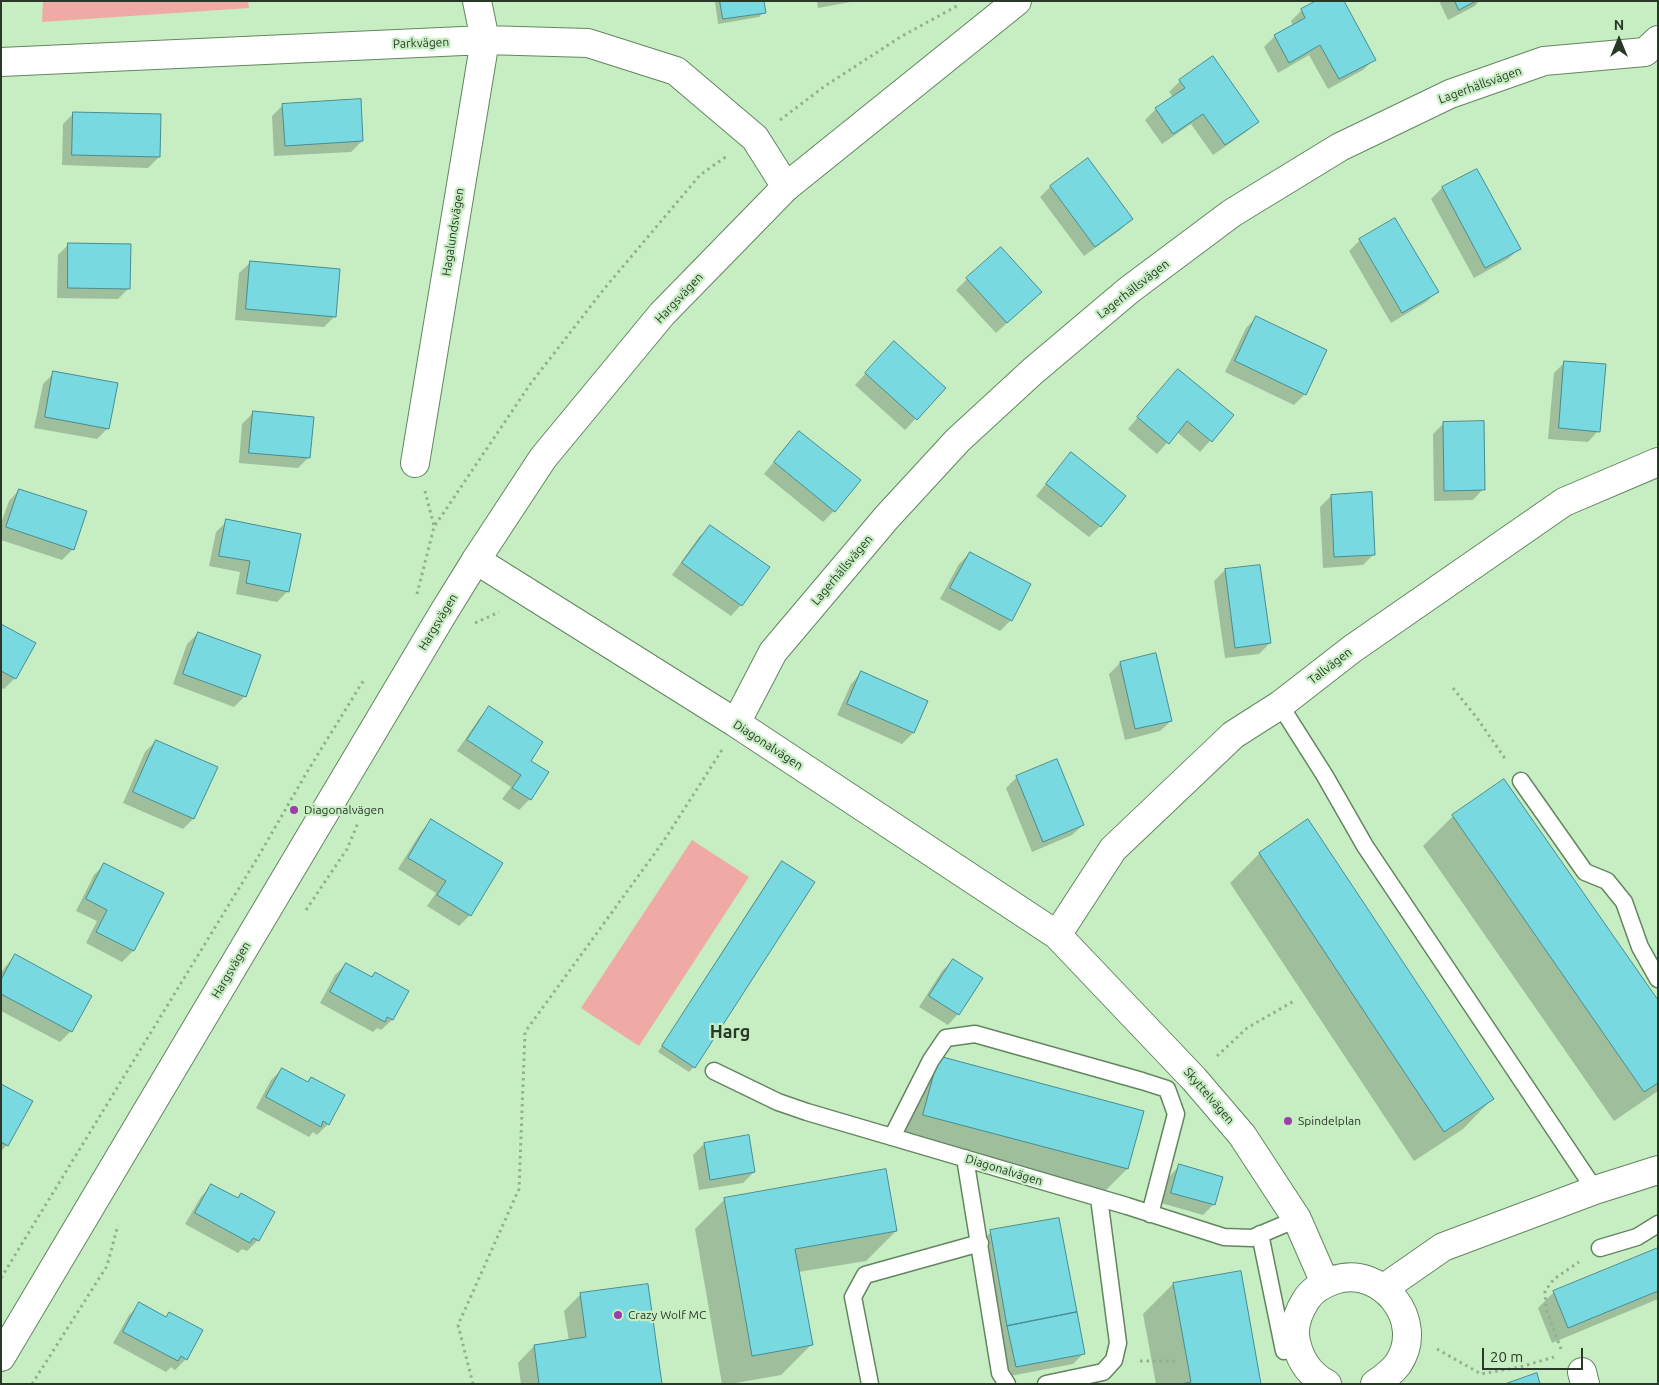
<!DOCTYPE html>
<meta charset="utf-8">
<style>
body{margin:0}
#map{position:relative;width:1659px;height:1385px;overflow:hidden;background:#c7eec3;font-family:Ubuntu,sans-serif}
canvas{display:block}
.frame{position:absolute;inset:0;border:2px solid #293827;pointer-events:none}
.north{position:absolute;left:1594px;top:15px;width:50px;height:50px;-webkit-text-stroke:4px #c7eec3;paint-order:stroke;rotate:0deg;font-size:14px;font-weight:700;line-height:20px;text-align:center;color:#293827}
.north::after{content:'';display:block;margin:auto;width:18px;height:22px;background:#293827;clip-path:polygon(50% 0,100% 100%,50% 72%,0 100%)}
.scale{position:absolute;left:1482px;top:1348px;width:101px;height:22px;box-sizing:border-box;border:2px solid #293827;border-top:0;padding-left:6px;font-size:15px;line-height:18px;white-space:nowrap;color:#293827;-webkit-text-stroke:4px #c7eec3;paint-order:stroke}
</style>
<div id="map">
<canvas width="1659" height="1385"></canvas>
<div class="frame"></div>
<div class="north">N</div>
<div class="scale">20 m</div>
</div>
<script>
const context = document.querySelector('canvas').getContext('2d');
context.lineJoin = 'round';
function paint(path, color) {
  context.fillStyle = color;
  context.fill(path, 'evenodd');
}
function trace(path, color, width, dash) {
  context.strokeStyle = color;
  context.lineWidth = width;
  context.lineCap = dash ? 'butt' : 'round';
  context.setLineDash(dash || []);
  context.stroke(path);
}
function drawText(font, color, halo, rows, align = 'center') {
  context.font = font + ' Ubuntu,sans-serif';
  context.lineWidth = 4.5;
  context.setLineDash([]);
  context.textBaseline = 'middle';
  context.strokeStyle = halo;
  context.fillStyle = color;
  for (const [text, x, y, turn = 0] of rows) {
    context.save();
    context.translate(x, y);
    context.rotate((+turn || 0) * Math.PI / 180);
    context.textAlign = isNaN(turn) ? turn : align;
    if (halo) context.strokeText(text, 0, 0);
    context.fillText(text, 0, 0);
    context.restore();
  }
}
const green = new Path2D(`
 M43,1H248L249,8L42,22Z
 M692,840L749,877L639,1046L581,1008Z`);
const shadow = new Path2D(`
 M715,1H763L764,12L759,17L718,24Z
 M817,1H856L818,8Z
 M1318,1L1374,59L1363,70L1328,89L1309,55L1278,73L1264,47L1275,36L1293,26L1291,21L1302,10Z
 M1439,1H1479L1475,6L1448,20Z
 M1213,58L1257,122L1246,132L1213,155L1191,124L1162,144L1145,120L1156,109L1173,97L1169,92L1180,81Z
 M283,105L362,141L351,152L274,156L272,116Z
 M74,113L159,157L148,168L62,165L63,124Z
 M1476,170L1519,249L1508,259L1474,278L1431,199L1442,188Z
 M1051,186L1131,219L1120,230L1084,256L1040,197Z
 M1395,219L1437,292L1426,302L1391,323L1349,251L1360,240Z
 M69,244L129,288L118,299L57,298L58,255Z
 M250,263L335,316L324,327L235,320L239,273Z
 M967,279L1030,302L996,333L956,290Z
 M1256,318L1305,394L1294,405L1225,372L1246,328Z
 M884,353L944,388L905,430L855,385Z
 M1565,362L1598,431L1588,442L1548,439L1554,373Z
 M54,373L108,428L97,439L34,428L43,384Z
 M1168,381L1232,416L1200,452L1177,432L1157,454L1128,429Z
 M253,413L309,457L298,468L239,463L242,424Z
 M1444,423L1483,489L1473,500L1434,501L1433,434Z
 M799,432L834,511L823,522L764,474L789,443Z
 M1072,454L1125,496L1100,526L1089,537L1036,496L1061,465Z
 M19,490L73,549L62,560L1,540V523L9,501Z
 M1331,496L1374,554L1363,565L1323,568L1320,507Z
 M227,521L288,591L277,602L236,594L240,572L209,566L216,532Z
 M710,527L741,605L731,616L672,575L699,537Z
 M970,553L1030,585L1011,620L1000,631L940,599L959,564Z
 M1259,566L1270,643L1259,654L1225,658L1214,581L1225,570Z
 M1,626L15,678L4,689L1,688Z
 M198,633L245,696L234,707L173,684L187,644Z
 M1156,655L1171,721L1160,731L1125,740L1109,674L1120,663Z
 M861,673L927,701L913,733L902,744L837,715L851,684Z
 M489,708L529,761L530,799L519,810L502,799L511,787L457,751L479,719Z
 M156,741L193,819L183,829L123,803L145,752Z
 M1017,777L1083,825L1072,835L1032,852L1006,788Z
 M1504,780L1658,1002V1091L1614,1121L1423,846L1453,816Z
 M432,821L470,915L459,926L427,906L436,893L398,869L421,832Z
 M1308,821L1492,1099L1463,1129L1414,1161L1230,883L1259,854Z
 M782,862L694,1067L689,1072L658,1052L777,867Z
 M105,864L162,894L133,951L122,962L86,943L97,921L76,911L94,875Z
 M15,956L90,997L71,1031L60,1042L1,1011V973L5,967Z
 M953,960L958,1014L948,1025L919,1007L942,971Z
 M346,964L370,978L375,973L407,991L392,1020L381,1030L377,1028L373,1032L320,1003L335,975Z
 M939,1057L1142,1112L1127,1169L1097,1199L894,1144Z
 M282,1069L307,1083L311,1078L328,1124L317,1135L313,1132L309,1137L256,1108L271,1080Z
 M1,1085L7,1145L1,1151Z
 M704,1144L754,1172L743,1183L699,1190L693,1155Z
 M1179,1166L1214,1204L1203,1215L1161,1203L1169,1177Z
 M211,1186L236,1199L241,1195L273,1212L258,1240L247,1251L242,1249L238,1253L185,1224L201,1197Z
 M725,1199L896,1231L866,1261L798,1272L811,1345L781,1375L730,1384H722L695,1229Z
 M991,1232L1084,1353L1073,1364L1005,1377L975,1248Z
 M1658,1249V1299L1552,1343L1538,1308L1554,1292Z
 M1173,1284L1260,1384H1156L1143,1314Z
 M581,1294L661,1384H521L518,1363L534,1346L569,1341L564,1311Z
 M140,1304L165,1318L169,1313L186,1359L175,1370L171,1367L166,1372L113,1343L129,1315Z`);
const building = new Path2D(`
 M720,1H764L766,13L723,19Z
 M1316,1H1344L1376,60L1339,79L1320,45L1289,63L1274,35L1305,18L1301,9Z
 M1455,1H1476L1459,10Z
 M1213,56L1259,122L1225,145L1203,114L1173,134L1155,108L1185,88L1179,80Z
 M361,99L363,141L285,146L282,104Z
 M73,112L161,114L160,157L72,155Z
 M1088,158L1133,219L1095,247L1050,186Z
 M1477,169L1521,249L1485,268L1442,187Z
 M1395,218L1439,292L1402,313L1359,239Z
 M68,243L131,244L130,289L68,288Z
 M1001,247L1042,292L1007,323L966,278Z
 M250,261L340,269L336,317L246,309Z
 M1256,316L1327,350L1306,395L1235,361Z
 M894,341L946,388L917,420L865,373Z
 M1564,361L1606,364L1600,432L1559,428Z
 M1178,369L1234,415L1212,442L1187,421L1169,444L1137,417Z
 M53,371L118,383L109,429L45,417Z
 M253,411L314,417L310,458L249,453Z
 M1484,421L1485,490L1444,491L1443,422Z
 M799,431L861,480L835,512L774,462Z
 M1071,452L1126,496L1101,527L1046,484Z
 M19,489L87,511L74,550L6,527Z
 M1372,492L1375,555L1334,557L1331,495Z
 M226,519L301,534L289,592L246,583L250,561L219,556Z
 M710,525L770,567L742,606L682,563Z
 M970,552L1031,584L1012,621L950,588Z
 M1260,565L1271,643L1235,648L1225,569Z
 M1,624L36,643L16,679L1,671Z
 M198,632L261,655L246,697L183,674Z
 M1156,653L1172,721L1135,729L1120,662Z
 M861,671L928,701L914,733L847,704Z
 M489,706L543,742L531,761L549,772L531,800L512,788L521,775L467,740Z
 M156,740L218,767L194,819L133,792Z
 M1057,759L1084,825L1043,842L1016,776Z
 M1504,779L1658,1000V1083L1644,1092L1452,815Z
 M431,819L503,863L471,916L437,895L446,881L408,858Z
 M1308,819L1494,1099L1444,1132L1259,853Z
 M782,861L815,882L695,1068L662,1046Z
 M104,863L164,893L134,951L96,932L107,910L86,899Z
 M15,954L92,996L72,1032L1,994V980Z
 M953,959L983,978L959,1015L929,996Z
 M346,963L372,977L375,972L409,991L393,1020L387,1017L385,1022L330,992Z
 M939,1056L1144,1111L1128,1169L923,1115Z
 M282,1068L308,1082L311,1077L345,1095L329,1125L323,1121L321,1127L266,1097Z
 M1,1084L33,1101L8,1146L1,1142Z
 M749,1135L755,1172L710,1180L704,1143Z
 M1179,1164L1223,1177L1215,1205L1171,1193Z
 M886,1169L897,1231L795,1249L813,1345L752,1356L724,1198Z
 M211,1184L238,1198L241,1193L275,1212L259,1241L253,1238L250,1243L195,1213Z
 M1059,1218L1077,1312L1007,1326L990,1230Z
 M1658,1248V1291L1568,1328L1553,1291Z
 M1241,1271L1261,1384H1180L1191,1382L1173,1283Z
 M648,1284L662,1384H539L534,1345L586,1337L580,1293Z
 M139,1302L166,1317L169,1312L203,1330L187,1360L181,1356L178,1361L123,1332Z
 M1077,1312L1085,1354L1016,1367L1007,1326Z
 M1537,1373L1540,1384H1505Z`);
const path = new Path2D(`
 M780,120L825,86L902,36L957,6
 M425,491L434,526
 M417,594L434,527L531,383L604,289L700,175L727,156
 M475,623L499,612
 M1453,688L1477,718L1506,760
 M306,910L347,849L358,823
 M1217,1056L1247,1028L1294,1001
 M1,1278L258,857L307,772L365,678
 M1437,1349L1481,1374L1520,1367L1554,1357
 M1561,1349L1546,1309L1545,1291L1554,1279L1579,1262
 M1140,1361H1176
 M32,1384L107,1266L118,1225
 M473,1384L458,1325L519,1189L525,1032L663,842L722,750`);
const lane = new Path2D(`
 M1280,705L1325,776L1365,846L1595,1190
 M1521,781L1585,872L1607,881L1624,902L1640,947L1658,979
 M714,1071L778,1102L807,1112L1127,1206L1224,1237L1252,1238L1297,1219
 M892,1137L931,1060L946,1038L975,1034L1142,1081L1167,1089L1176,1114L1150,1214
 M965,1158L1000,1373L1007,1384
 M1260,1234L1284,1351
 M1600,1248L1637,1237L1658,1224
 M870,1384L853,1297L865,1275L980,1243
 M1046,1384L1103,1372L1114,1360L1118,1343L1099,1198`);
const street = new Path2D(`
 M1,62L485,40L588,43L676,71L755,138L786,187
 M415,463L485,40L477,1
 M476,560L736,723L1057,935L1194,1079L1242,1135L1297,1219L1325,1283
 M736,723L773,652L887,517L958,440L1033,371L1129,290L1232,213L1340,147L1450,94L1544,61L1645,52L1658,40
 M1057,935L1113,849L1233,735L1280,705L1352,649L1564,502L1658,462
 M1384,1288L1443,1247L1595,1190L1658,1170
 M1582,1372L1585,1384
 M1327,1384C1308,1374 1298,1357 1295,1336C1294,1323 1299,1311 1306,1300C1312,1290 1323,1284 1334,1280C1381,1264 1427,1321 1398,1364C1392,1372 1384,1378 1375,1384`);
const secondary = new Path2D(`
 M1,1357L442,615L476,560L543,458L662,314L786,187L1017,1`);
const markers = [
 [294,810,5,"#9b3ea8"],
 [1288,1121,5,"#9b3ea8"],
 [618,1315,5,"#9b3ea8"]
];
const streetNames = [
 ["Parkvägen",421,43,-2],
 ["Lagerhällsvägen",1480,85,-20],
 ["Hagalundsvägen",453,232,-81],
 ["Lagerhällsvägen",1133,289,-38],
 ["Hargsvägen",679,298,-47],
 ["Lagerhällsvägen",842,570,-50],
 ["Hargsvägen",438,622,-59],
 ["Tallvägen",1330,666,-38],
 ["Diagonalvägen",768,745,33],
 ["Hargsvägen",231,970,-59],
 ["Skyttelvägen",1209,1096,49],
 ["Diagonalvägen",1004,1170,17]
];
const poiNames = [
 ["Diagonalvägen",304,810],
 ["Spindelplan",1298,1121],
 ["Crazy Wolf MC",628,1315]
];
const districtNames = [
 ["Harg",730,1032]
];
paint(green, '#efaaa6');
paint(shadow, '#0003');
paint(building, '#78d9e0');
trace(building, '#478c92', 1);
trace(lane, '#638660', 19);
trace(street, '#638660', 30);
trace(secondary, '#638660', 30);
trace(path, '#91b08d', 3, [2.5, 4]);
trace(lane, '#fff', 16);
trace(street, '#fff', 28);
trace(secondary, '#fff', 28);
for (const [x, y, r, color] of markers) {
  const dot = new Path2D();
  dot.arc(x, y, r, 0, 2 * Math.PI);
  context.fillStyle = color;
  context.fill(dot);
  trace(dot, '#c7eec3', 2);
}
drawText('12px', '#293827', '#c7eec3', streetNames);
drawText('12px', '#293827', '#c7eec3', poiNames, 'left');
drawText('bold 18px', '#293827', '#c7eec3', districtNames);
</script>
